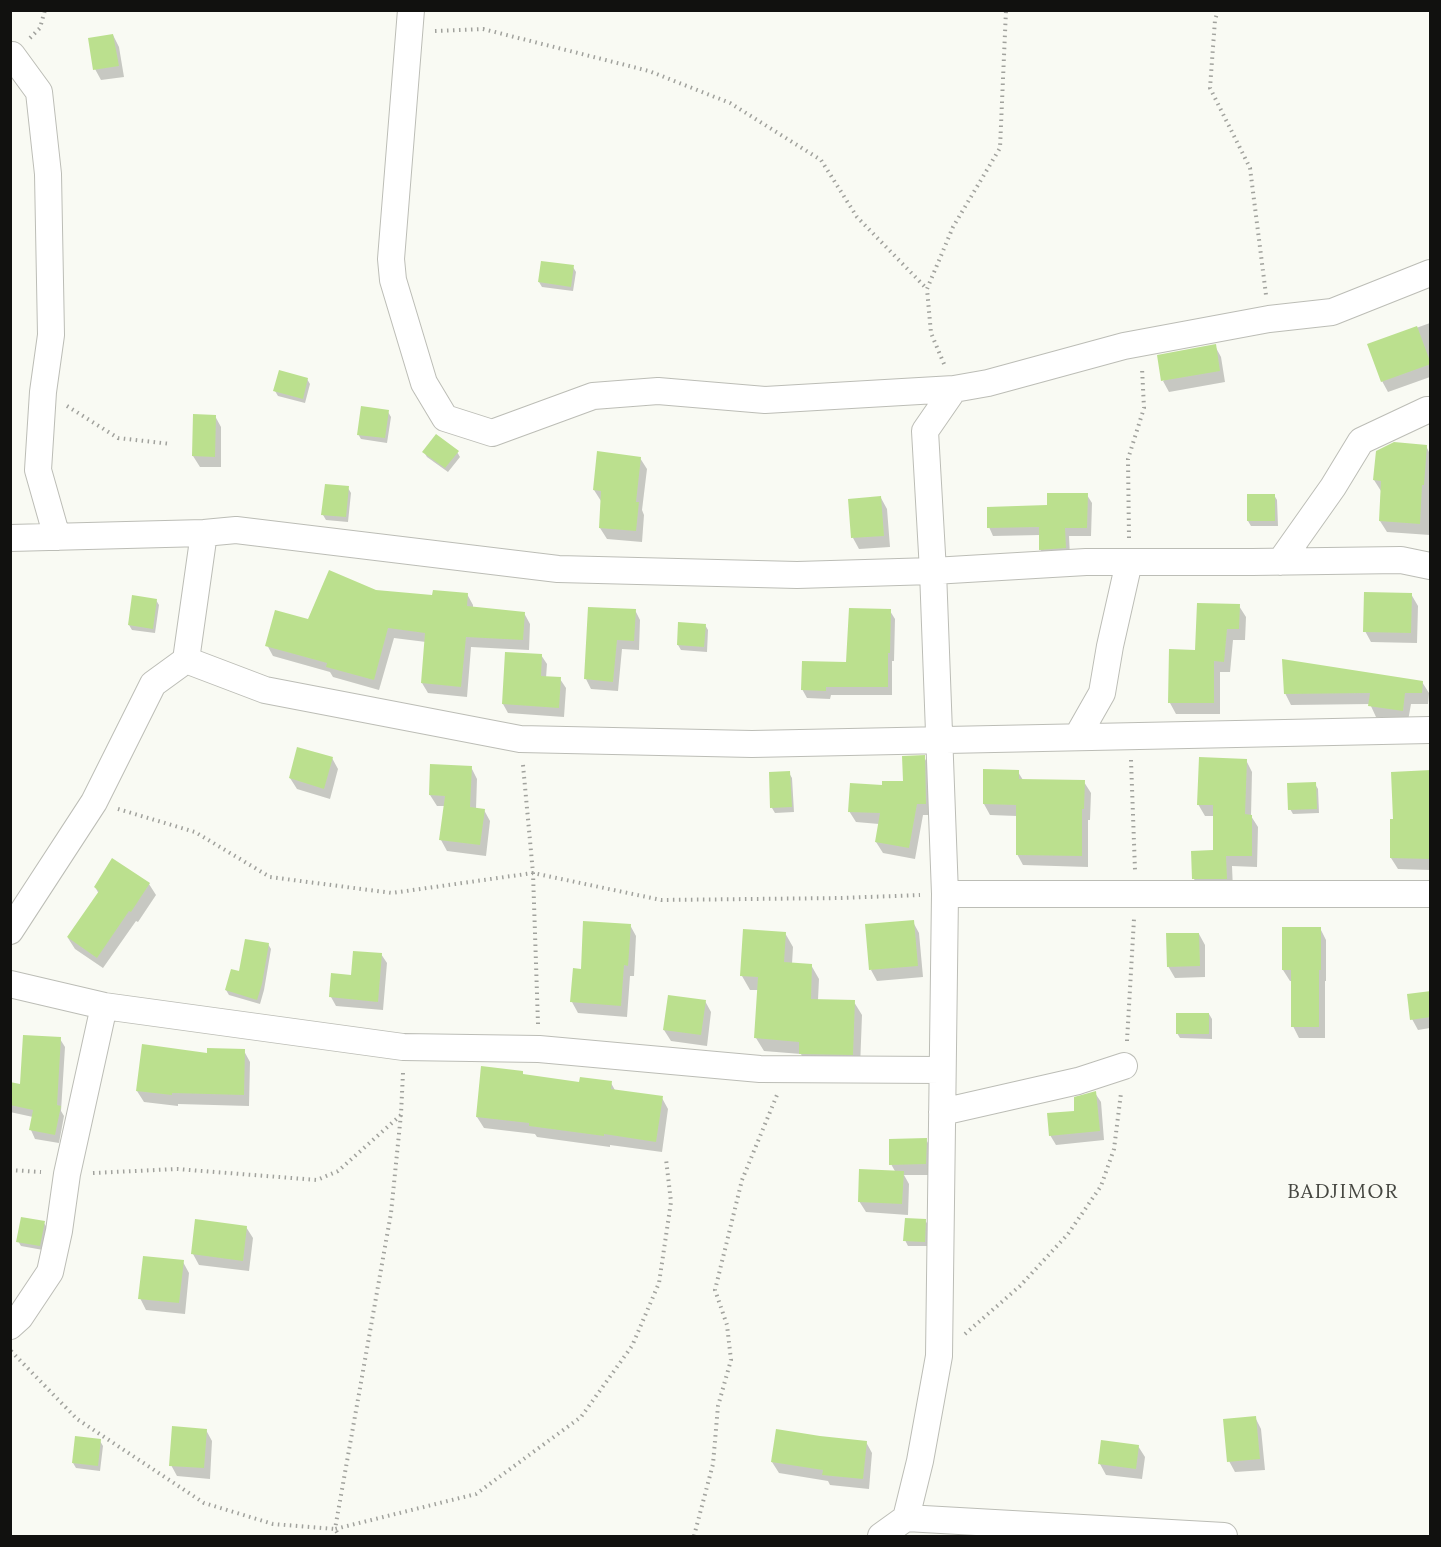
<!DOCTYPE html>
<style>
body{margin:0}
#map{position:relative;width:1441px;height:1547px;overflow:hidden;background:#f9faf3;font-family:Lora,serif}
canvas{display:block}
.frame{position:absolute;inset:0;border:12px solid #11110f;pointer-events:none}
</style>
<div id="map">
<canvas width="1441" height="1547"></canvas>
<div class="frame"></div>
</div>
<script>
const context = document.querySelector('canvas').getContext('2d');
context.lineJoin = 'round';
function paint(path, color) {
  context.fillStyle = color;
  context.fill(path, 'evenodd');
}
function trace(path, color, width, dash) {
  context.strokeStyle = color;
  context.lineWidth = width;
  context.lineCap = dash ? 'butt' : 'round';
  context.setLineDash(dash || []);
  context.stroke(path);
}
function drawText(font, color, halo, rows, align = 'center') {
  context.font = font + ' Lora,serif';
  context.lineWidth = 4.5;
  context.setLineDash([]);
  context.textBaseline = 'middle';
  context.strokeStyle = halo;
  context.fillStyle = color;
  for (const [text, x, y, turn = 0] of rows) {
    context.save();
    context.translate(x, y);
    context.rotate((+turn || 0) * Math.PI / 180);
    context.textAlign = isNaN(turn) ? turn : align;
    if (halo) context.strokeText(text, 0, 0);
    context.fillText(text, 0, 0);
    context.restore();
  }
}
const shadow = new Path2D(`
 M113,35L119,47L124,77L101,80L95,69Z
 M573,267L576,272L573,291L542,287L539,282Z
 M1430,323V377L1388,392L1382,381L1369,345Z
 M1215,346L1221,357L1225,382L1169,392L1163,381Z
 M307,379L310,384L305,403L278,396L275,391Z
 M388,412L391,417L387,443L361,439L358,434Z
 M215,416L221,427V467H200L193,456Z
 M1426,446L1430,454V535L1387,532L1380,521L1381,491L1374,480Z
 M424,452H457L460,457L448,472L427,457Z
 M640,458L647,469L642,510L644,515L642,542L607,539L600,528L601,501L594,490Z
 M348,488L351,493L348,522L326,520L323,515Z
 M1087,495L1092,503L1091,536H1069L1070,556L1045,558L1040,549V535L993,536L989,527Z
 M1248,495H1274L1277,500L1278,526H1251L1248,521Z
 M881,498L887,509L890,547L859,549L853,538Z
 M375,591L434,597L467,594L473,605V608L524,613L530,624L529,650L471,647L467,697L428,693L422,683L426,642L394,638L379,690L333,677L330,672L273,656L267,645L309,621Z
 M1411,594L1418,606L1417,643L1371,642L1365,631Z
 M156,600L159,605L155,633L132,630L129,625Z
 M1239,606L1246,617L1245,640H1233L1230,672H1220V714H1176L1170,703L1197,651Z
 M635,610L640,620L639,650L622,649L618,691L591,689L586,679Z
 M890,611L895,619L894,661H892V695H831L830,699L807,698L802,689L848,664Z
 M705,625L708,630L707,652L681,650L678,645Z
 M541,655L547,664L546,678L560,679L566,688L564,717L508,713L503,704Z
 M1422,682L1429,693L1428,704H1411L1408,721L1376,717L1370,704L1291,705L1285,693Z
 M924,757L930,768L931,815H923L915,859L883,853L876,842L879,824L856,822L849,811L905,783Z
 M332,758L338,769L330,799L297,789L290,778Z
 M1246,760L1252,772L1251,816L1258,827L1257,867L1232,866L1233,890H1200L1194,879L1214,851L1215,816H1205L1198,804Z
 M471,767L477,779L476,809L484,810L490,821L486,856L447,851L441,840L445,806H437L430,795Z
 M1018,772L1023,780L1084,782L1091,793L1090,820H1088V867L1023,865L1017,854V816L990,815L984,804Z
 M1430,772V870L1398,869L1391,858Z
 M789,773L792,778L794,812L775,813L772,808L770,774Z
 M1315,784L1318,789L1319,813L1293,814L1290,809Z
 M113,860L149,884L156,895L138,922L136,921L103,968L75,949L68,938L99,894L95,887Z
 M913,922L919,933L923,977L877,981L871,970Z
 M630,925L636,936L634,976H630L627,1017L578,1013L572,1002L582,970Z
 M1320,928L1326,940V981H1325V1038H1299L1293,1026L1292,981H1290L1283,970Z
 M785,933L793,947L792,964L811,965L819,979L818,1000L854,1002L862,1015L860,1068H808L801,1054L764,1051L756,1038L759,990H750L742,976Z
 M1199,934L1205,945V977L1175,978L1168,966Z
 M268,944L271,949L264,990L260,1004L229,995L226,990L240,973Z
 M381,954L387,963L383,1010L336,1006L331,997Z
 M1430,992V1028L1418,1030L1412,1019Z
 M705,1001L711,1012L707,1046L671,1041L664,1030Z
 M1209,1014L1212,1019V1039L1180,1038L1177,1033Z
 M60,1039L65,1047L61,1111L64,1116L59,1143L35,1139L31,1130L33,1117L10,1112V1083L21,1086Z
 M244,1051L250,1062L249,1106L178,1104V1106L144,1102L137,1091L208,1055Z
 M522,1072L524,1076L580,1083H611L616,1092L662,1098L668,1109L662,1152L610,1145V1147L537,1137L535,1134L484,1128L477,1117Z
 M1095,1093L1101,1102L1104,1140L1056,1145L1050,1135Z
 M926,1139L932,1151V1175H904L909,1184L908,1215L866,1212L859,1201L896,1173L891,1164Z
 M925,1220L928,1225V1246H908L905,1240Z
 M44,1223L47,1228L43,1250L21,1246L18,1241Z
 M246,1227L253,1238L249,1271L199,1265L193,1254Z
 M183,1262L189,1273L185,1314L146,1310L140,1298Z
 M1255,1417L1261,1429L1265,1470L1235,1472L1229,1461Z
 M206,1430L212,1441L210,1479L177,1476L171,1465Z
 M100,1441L103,1446L100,1471L76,1468L73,1463Z
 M866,1442L872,1453L869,1489L830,1485L828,1481L779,1473L772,1462Z
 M1138,1446L1145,1457L1142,1479L1106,1475L1100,1464Z`);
const building = new Path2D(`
 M113,34L119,66L93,70L88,38Z
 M541,261L574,265L571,287L538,282Z
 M1417,326L1431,364L1381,382L1367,344Z
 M1216,344L1220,371L1161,381L1157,355Z
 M279,370L308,378L303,399L273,391Z
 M361,406L389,410L385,438L357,435Z
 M193,414L216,415L215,457L192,456Z
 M436,434L459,451L445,468L422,452Z
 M1394,442L1427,445L1424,485H1422L1420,524L1379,521L1381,481L1373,480L1376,451Z
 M597,451L641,457L636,502H639L636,531L599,528L601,491L593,490Z
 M325,484L349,486L346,517L321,515Z
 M1047,493H1088L1087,528H1065L1066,548L1039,550V527L987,528V507L1047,505Z
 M1247,494H1275V521H1247Z
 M881,496L884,536L851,538L848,499Z
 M329,570L376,590L432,595L433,590L468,593L467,606L525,612L523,640L466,637L461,687L421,683L425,633L388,628L374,680L326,667L327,663L265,646L275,610L308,619Z
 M1364,592L1412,593L1411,633L1363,632Z
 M132,595L157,599L153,629L128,625Z
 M1197,603L1240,604L1239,629H1227L1224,662L1214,661V703H1168L1169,649L1195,650Z
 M588,607L636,609L634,641L617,640L613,682L584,679Z
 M849,608L891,609L890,653H888V687H826V691L801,690L802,661L846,662Z
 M678,622L706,624L704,647L677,645Z
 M505,652L542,654L541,676L561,677L559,708L502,704Z
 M1282,659L1423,681L1422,693H1405L1403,711L1368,706L1370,693L1284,694Z
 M297,747L333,757L324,789L289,778Z
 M925,755L926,804H917L909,848L875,842L880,813L848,812L850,783L882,785V781H903L902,756Z
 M1199,757L1247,759L1245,814L1252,815V856H1226L1227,879H1192L1191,851L1213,850V805H1197Z
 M430,764L472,766L470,807L485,809L480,845L439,840L445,796L429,795Z
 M983,769L1019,770V779L1085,780L1084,809H1082V856L1016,855V805L983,804Z
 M1431,770V859L1390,858V819H1393L1391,772Z
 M790,771L792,807L770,808L769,772Z
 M1316,782L1317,809L1288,810L1287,783Z
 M112,858L150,883L131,912L129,911L97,958L67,937L99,891L94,887Z
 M914,920L918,966L869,970L865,924Z
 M583,921L631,924L628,966L624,965L621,1006L570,1002L573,968L581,969Z
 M1282,927H1321V970H1319V1027H1291V970H1282Z
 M743,929L786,932L784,962L812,964L811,999L855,1000L853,1055L799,1054V1042L754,1038L758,977L740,976Z
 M1166,933H1199L1200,966L1167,967Z
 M245,939L269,943L262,984L257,1000L225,990L231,969L239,971Z
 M353,951L382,953L378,1002L329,997L331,973L351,975Z
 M1431,991V1017L1410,1020L1407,994Z
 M668,995L706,1000L701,1035L663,1030Z
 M1176,1013H1209V1034H1176Z
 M23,1035L61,1037L57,1105L61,1106L55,1135L29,1130L33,1110L10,1105V1082L20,1084Z
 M142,1044L207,1053V1048L245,1049L244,1095L172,1093V1095L136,1091Z
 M481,1066L523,1071V1074L579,1082L580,1077L612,1081L611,1089L663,1096L656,1142L604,1134V1136L529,1126V1123L476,1117Z
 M1096,1091L1100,1131L1049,1136L1047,1113L1074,1111V1097Z
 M927,1138L926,1164L889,1165V1139Z
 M859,1169L904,1171L902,1204L858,1202Z
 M21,1217L45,1221L40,1246L16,1242Z
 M905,1218L926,1219L925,1242L903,1241Z
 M195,1219L247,1226L243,1261L191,1254Z
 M143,1256L184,1260L179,1303L138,1299Z
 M1256,1416L1260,1459L1227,1462L1223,1419Z
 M172,1426L207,1429L204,1468L169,1466Z
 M776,1429L820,1436L867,1441L863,1479L822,1475L823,1470L771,1462Z
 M75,1436L101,1439L98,1466L72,1463Z
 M1101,1440L1139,1445L1136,1469L1098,1464Z`);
const path = new Path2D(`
 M1218,10L1215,20L1210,88L1250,168L1266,295
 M435,31L483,29L649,71L730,103L821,160L857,217L927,289
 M30,38L40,28L45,10
 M944,364L931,333L927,289L953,227L1000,148L1006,10
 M67,406L118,438L171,444
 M1129,538L1128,459L1144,408L1142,368
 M1131,760L1135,870
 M523,765L533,873L538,1024
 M118,809L195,832L270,877L392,893L533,873L661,900L842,898L920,895
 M1127,1041L1134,919
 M403,1073L401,1114L391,1213L335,1529L476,1494L581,1417L632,1346L659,1283L671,1202L666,1159
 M10,1170L41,1172
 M93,1173L177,1169L317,1180L338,1171L401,1115
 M965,1334L1020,1286L1068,1234L1101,1186L1114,1149L1121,1093
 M11,1351L77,1419L204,1503L273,1524L335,1529L339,1536
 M694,1536L713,1464L718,1406L731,1360L727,1325L715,1290L742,1180L777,1095`);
const street = new Path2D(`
 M411,10L391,259L393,280L424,383L445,418L492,433L593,396L658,391L765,400L954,389L988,383L1124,346L1269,319L1332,312L1430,273
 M10,55H12L39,92L48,174L51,335L43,392L38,470L57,537
 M10,538L204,533L236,530L558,569L797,575L933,571L1086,562H1252L1401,560L1430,566
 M1280,562L1333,487L1361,441L1427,410H1430
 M186,660L204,533
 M1077,737L1102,693L1110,646L1129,562
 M945,894H1430
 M10,931L94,802L153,684L186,660L265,690L520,739L752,744L1430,730
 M10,984L104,1006L403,1047L539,1049L760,1069L942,1070
 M942,1112L1078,1081L1124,1066
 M10,1326L20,1317L50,1272L59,1231L67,1174L104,1006
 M906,1518L1224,1536
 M881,1536L906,1518L920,1461L939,1356L945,894L933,571L925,431L954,389`);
const quarterNames = [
 ["BADJIMOR",1343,1192]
];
paint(shadow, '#0003');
paint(building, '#bbe08e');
trace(street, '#bcbdb6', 28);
trace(path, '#a1a29d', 4, [1.5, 4.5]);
trace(street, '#fff', 26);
context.letterSpacing = '1.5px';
drawText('20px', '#454640', '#f9faf3', quarterNames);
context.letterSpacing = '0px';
</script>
